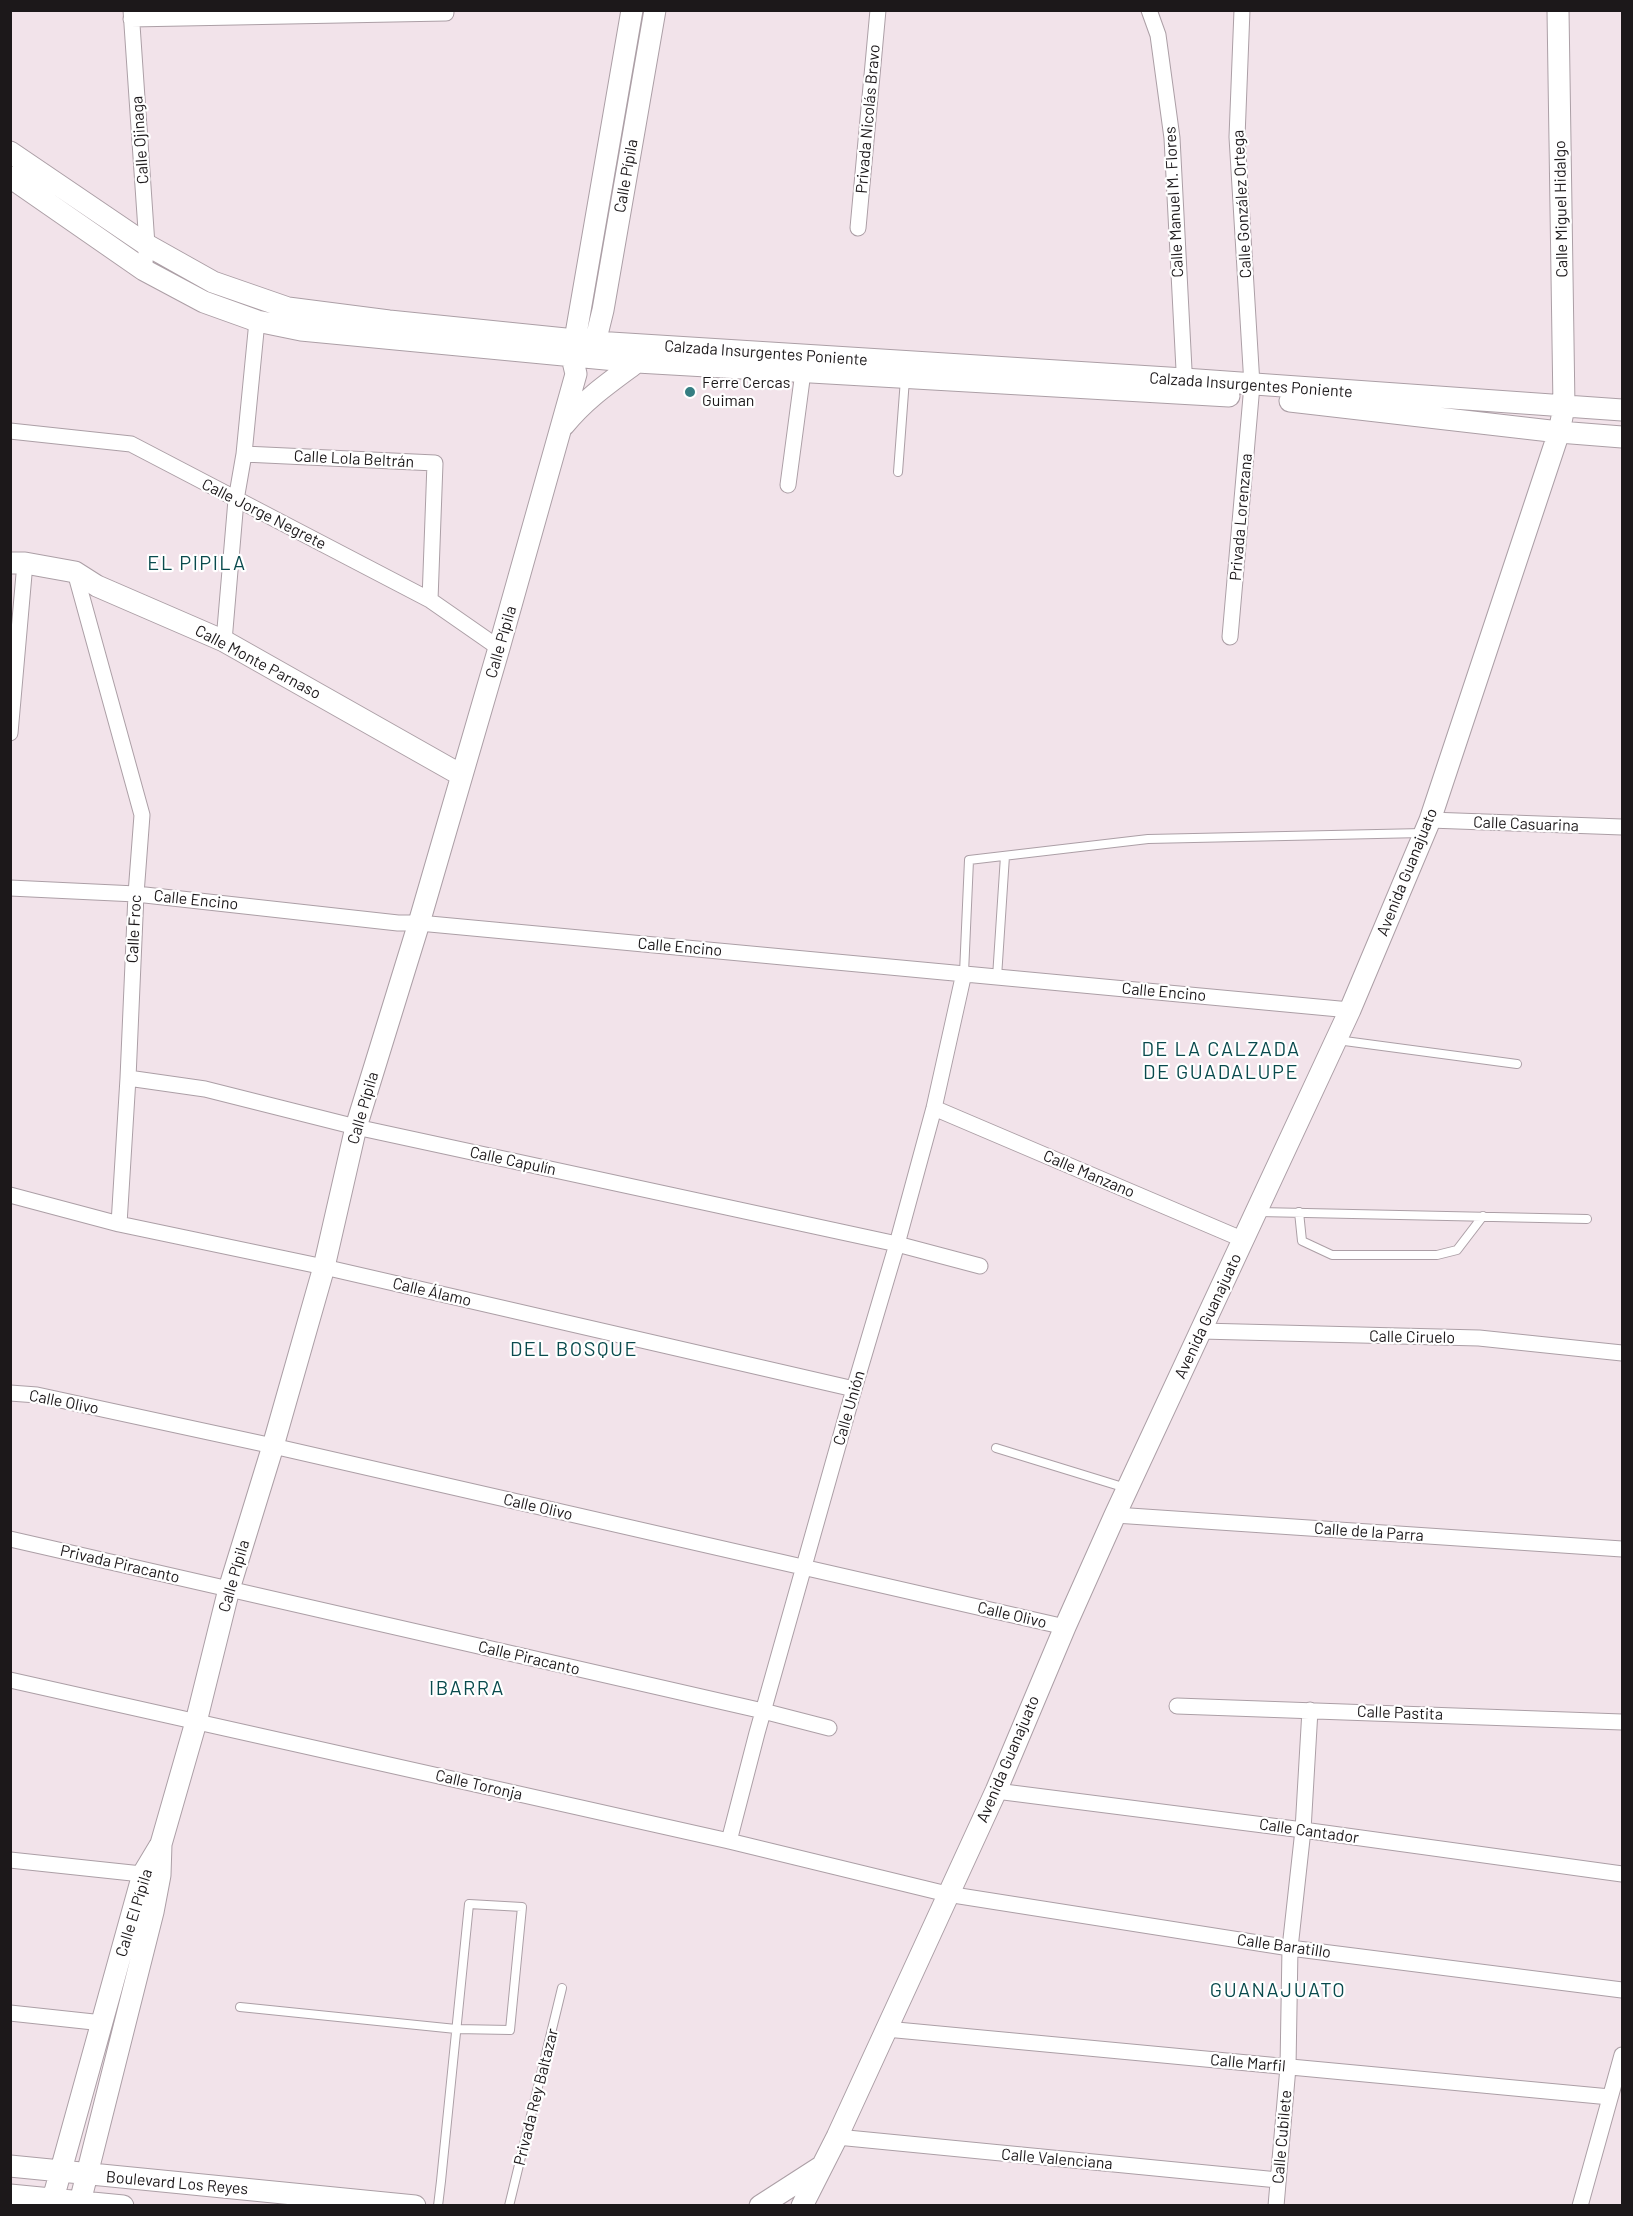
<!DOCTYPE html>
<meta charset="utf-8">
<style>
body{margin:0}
#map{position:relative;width:1633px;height:2216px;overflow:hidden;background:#f2e3ea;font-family:Barlow,sans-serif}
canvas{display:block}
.frame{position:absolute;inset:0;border:12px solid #1c181a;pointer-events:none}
</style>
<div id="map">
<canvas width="1633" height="2216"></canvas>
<div class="frame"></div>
</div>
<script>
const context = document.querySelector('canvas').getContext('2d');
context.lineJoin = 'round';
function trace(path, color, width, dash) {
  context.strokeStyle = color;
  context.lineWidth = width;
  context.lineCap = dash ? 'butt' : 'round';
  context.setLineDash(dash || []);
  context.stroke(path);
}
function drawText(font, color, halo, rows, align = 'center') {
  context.font = font + ' Barlow,sans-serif';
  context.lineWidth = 4.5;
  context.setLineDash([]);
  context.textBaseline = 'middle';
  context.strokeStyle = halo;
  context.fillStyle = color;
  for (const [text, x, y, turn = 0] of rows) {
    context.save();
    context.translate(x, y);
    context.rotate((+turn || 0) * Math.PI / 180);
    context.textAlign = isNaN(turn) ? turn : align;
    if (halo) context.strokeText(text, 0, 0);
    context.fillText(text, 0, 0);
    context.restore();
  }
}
const lane = new Path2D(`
 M898,472L905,379
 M964,973L969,860L1148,839L1423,833
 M997,977L1005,856
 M1337,1040L1517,1064
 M1259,1212L1587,1219
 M1299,1212L1302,1241L1332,1255H1437L1457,1250L1483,1216
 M996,1448L1126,1488
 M240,2007L456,2029L510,2030L522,1907L469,1904L441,2181L438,2206
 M509,2206L562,1988`);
const street = new Path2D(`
 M131,10L147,245L144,270
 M1149,10L1158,35L1172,138L1185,389
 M131,19L446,13
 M858,228L878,10
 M10,431L131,444L430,600L499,648
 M244,454L435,463L430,600
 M788,485L803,372
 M75,572L142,815L136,894L128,1078L119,1224
 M1230,637L1252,385L1237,137L1242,10
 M224,641L236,500L244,454L257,321
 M10,733L25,563
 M1430,820L1622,827
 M10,888L136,894L398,923H419L1350,1010
 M128,1078L205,1089L356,1127L897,1244L980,1266
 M934,1108L1244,1240
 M10,1195L119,1224L324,1267L854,1389
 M1201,1331L1479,1338L1622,1353
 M10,1393L37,1395L273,1446L1065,1627
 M1115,1515L1622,1549
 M10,1539L763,1711L829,1728
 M10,1680L729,1841L947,1894L1290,1948L1622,1990
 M1177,1706L1622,1722
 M996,1791L1303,1830L1622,1874
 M729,1841L757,1733L854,1389L897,1244L934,1108L964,973
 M10,1860L151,1875
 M10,2013L103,2023
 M886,2029L1610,2097
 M837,2137L1278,2180
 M1276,2206L1288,2067L1290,1948L1303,1830L1310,1710
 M1580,2206L1622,2055`);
const secondary = new Path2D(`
 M10,152L147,245L213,282L288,308L389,321L595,342L1184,379L1622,410
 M10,177L144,270L204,302L257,321L301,330L637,362L1229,396
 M592,355L603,310L655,10
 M1290,401L1559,432L1622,437
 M564,425C585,399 610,382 637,362
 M10,563H25L75,572L97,586L224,641L461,775
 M10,2166L415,2206
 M10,2195L123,2206
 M51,2206L143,1874L161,1844L196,1722L229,1589L273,1446L324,1267L356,1127L419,923L499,648L576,374L572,357L632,10
 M79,2206L153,1912L160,1875L161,1844
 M760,2206L819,2168
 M802,2206L837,2137L996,1791L1065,1627L1115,1515L1350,1010L1430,820L1559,432L1564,407L1558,10`);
const markers = [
 [690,392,6,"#357e82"]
];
const streetNames = [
 ["Privada Nicolás Bravo",868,119,-85],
 ["Calle Ojinaga",140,140,-94],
 ["Calle Pípila",626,176,-80],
 ["Calle Manuel M. Flores",1174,202,-93],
 ["Calle González Ortega",1242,204,-93],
 ["Calle Miguel Hidalgo",1561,209,-91],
 ["Calzada Insurgentes Poniente",766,353,4],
 ["Calzada Insurgentes Poniente",1251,385,4],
 ["Calle Lola Beltrán",354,459,3],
 ["Calle Jorge Negrete",264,514,27],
 ["Privada Lorenzana",1241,517,-85],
 ["Calle Pípila",501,642,-74],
 ["Calle Monte Parnaso",258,662,28],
 ["Calle Casuarina",1526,824,2],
 ["Avenida Guanajuato",1407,872,-68],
 ["Calle Encino",196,900,6],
 ["Calle Froc",134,929,-87],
 ["Calle Encino",680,947,5],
 ["Calle Encino",1164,992,5],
 ["Calle Pípila",363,1108,-74],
 ["Calle Capulín",513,1161,12],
 ["Calle Manzano",1089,1174,23],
 ["Calle Álamo",432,1292,13],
 ["Avenida Guanajuato",1208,1316,-65],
 ["Calle Ciruelo",1412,1337,1],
 ["Calle Olivo",64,1402,11],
 ["Calle Unión",849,1408,-74],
 ["Calle Olivo",538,1507,13],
 ["Calle de la Parra",1369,1532,4],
 ["Privada Piracanto",120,1564,13],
 ["Calle Pípila",234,1576,-74],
 ["Calle Olivo",1012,1615,13],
 ["Calle Piracanto",529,1658,13],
 ["Calle Pastita",1400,1713,2],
 ["Avenida Guanajuato",1008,1759,-67],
 ["Calle Toronja",479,1785,13],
 ["Calle Cantador",1309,1831,8],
 ["Calle El Pípila",134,1913,-73],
 ["Calle Baratillo",1284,1946,8],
 ["Calle Marfil",1248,2063,5],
 ["Privada Rey Baltazar",536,2097,-76],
 ["Calle Cubilete",1282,2137,-85],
 ["Calle Valenciana",1057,2159,5],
 ["Boulevard Los Reyes",177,2183,5]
];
const poiNames = [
 ["Ferre Cercas",702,383],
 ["Guiman",702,401]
];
const quarterNames = [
 ["EL PIPILA",197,563],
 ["DE LA CALZADA",1221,1049],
 ["DE GUADALUPE",1221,1072],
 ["DEL BOSQUE",574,1349],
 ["IBARRA",467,1688],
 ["GUANAJUATO",1278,1990]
];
trace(lane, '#ac9fa6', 10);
trace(street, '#ac9fa6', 17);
trace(secondary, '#ac9fa6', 23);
trace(lane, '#fff', 8);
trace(street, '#fff', 15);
trace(secondary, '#fff', 21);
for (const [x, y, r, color] of markers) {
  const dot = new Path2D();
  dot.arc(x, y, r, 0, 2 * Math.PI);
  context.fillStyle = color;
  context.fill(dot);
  trace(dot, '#fff', 2);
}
drawText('16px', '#1c181a', '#fff', streetNames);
drawText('16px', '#1c181a', '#fff', poiNames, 'left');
context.letterSpacing = '1.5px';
drawText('20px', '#094a4d', '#fff', quarterNames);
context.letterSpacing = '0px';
</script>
